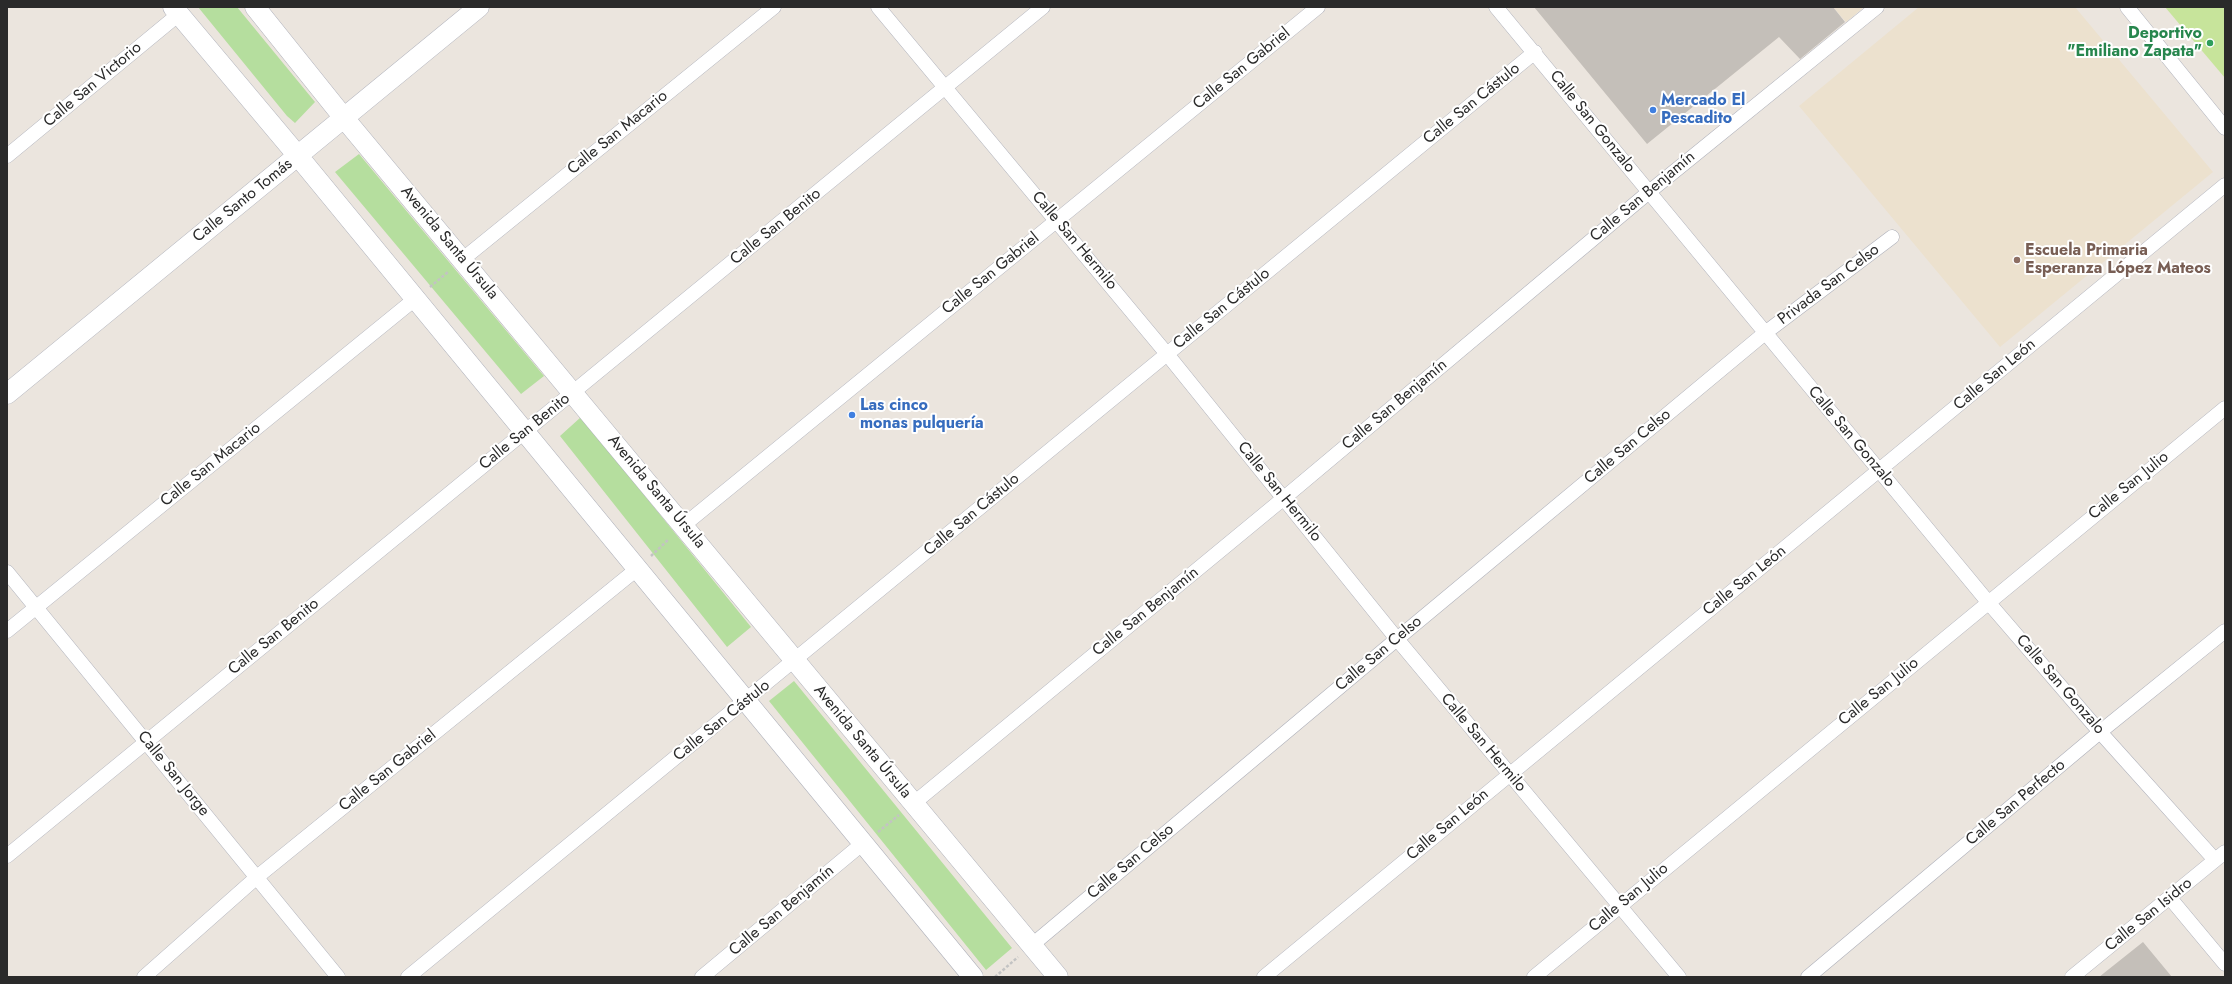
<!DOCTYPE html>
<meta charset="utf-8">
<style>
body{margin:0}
#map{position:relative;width:2232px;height:984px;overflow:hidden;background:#ebe5de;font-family:Jost,sans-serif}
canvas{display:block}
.frame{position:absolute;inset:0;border:8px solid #2a2a2a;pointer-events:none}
</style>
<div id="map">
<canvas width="2232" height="984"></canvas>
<div class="frame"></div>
</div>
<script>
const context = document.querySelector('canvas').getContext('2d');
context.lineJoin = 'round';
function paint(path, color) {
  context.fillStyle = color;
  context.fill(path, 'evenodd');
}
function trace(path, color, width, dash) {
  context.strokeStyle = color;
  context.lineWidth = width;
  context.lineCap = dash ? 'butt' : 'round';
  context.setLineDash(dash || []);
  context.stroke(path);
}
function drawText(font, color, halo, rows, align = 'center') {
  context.font = font + ' Jost,sans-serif';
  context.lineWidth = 4;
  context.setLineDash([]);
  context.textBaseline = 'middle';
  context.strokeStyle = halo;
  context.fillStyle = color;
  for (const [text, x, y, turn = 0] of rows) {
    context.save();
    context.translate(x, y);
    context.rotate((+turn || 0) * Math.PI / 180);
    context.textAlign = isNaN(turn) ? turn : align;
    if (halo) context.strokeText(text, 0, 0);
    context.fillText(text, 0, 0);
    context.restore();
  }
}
const education = new Path2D(`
 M1833,7H1864L1846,22Z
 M1919,7H2075L2213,172L2000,347L1799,106Z`);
const green = new Path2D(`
 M198,7H237L315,102L295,123L287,116Z
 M359,154L544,376L521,394L335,172Z
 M581,417L751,627L727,647L560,436Z
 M794,681L1012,948L986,970L769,701Z`);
const pitch = new Path2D(`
 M2165,7H2225V78Z`);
const building = new Path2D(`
 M1534,7H1833L1845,22L1800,59L1779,37L1647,144Z
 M2143,942L2172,977H2099Z`);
const path = new Path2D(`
 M430,287L448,272
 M651,556L669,539
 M878,832L899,815
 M995,977L1018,957`);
const street = new Path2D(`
 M878,7L1167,354L1397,639L1679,977
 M1496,7L1988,602L2100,732L2215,860
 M2127,7L2225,128
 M7,156L179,14
 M463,259L774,7
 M684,525L1318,7
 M7,572L338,977
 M7,631L415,299
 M914,803L1284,498L1649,192L1877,7
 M7,856L1043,7
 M2170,898L2225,964
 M1032,945L1397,639L1765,333L1892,237
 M144,977L257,877L637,569
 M408,977L1535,52
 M702,977L862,844
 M1264,977L2225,185
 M1534,977L2225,408
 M1808,977L2100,732L2225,631
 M2072,977L2225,852`);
const secondary = new Path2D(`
 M173,7L298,156L973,977
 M255,7L344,118L1058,977
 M7,394L479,7`);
const markers = [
 [2210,43,4,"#2e9e5b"],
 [1653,110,4,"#3f7fe0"],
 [2017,260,4,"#8d6e63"],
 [852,415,4,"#3f7fe0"]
];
const leisureNames = [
 ["Deportivo",2202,34],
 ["\"Emiliano Zapata\"",2202,52]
];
const streetNames = [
 ["Calle San Gabriel",1242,69,-39],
 ["Calle San Victorio",93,85,-40],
 ["Calle San Cástulo",1472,104,-39],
 ["Calle San Gonzalo",1592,122,51],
 ["Calle San Macario",618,133,-39],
 ["Calle San Benjamín",1643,197,-40],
 ["Calle Santo Tomás",243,201,-39],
 ["Calle San Benito",776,227,-39],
 ["Calle San Hermilo",1074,241,50],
 ["Avenida Santa Úrsula",449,243,50],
 ["Calle San Gabriel",991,274,-39],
 ["Privada San Celso",1829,285,-37],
 ["Calle San Cástulo",1222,309,-39],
 ["Calle San León",1995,375,-40],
 ["Calle San Benjamín",1395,405,-40],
 ["Calle San Benito",525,432,-39],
 ["Calle San Gonzalo",1851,437,50],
 ["Calle San Celso",1628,447,-40],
 ["Calle San Macario",211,465,-39],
 ["Calle San Julio",2129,486,-39],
 ["Avenida Santa Úrsula",656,492,50],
 ["Calle San Hermilo",1279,492,51],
 ["Calle San Cástulo",972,515,-40],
 ["Calle San León",1745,581,-39],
 ["Calle San Benjamín",1146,612,-39],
 ["Calle San Benito",274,637,-39],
 ["Calle San Celso",1379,654,-40],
 ["Calle San Gonzalo",2060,685,49],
 ["Calle San Julio",1879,692,-39],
 ["Calle San Cástulo",722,721,-39],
 ["Avenida Santa Úrsula",862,742,50],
 ["Calle San Hermilo",1483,743,50],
 ["Calle San Gabriel",388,771,-39],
 ["Calle San Jorge",173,774,51],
 ["Calle San Perfecto",2016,803,-40],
 ["Calle San León",1448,825,-40],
 ["Calle San Celso",1131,862,-40],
 ["Calle San Julio",1629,898,-40],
 ["Calle San Benjamín",782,911,-40],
 ["Calle San Isidro",2149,915,-39]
];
const shopNames = [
 ["Mercado El",1661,101],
 ["Pescadito",1661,119],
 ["Las cinco",860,406],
 ["monas pulquería",860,424]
];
const educationNames = [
 ["Escuela Primaria",2025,251],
 ["Esperanza López Mateos",2025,269]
];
paint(education, '#ece1ce');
paint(green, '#b5de9e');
paint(pitch, '#c7e49b');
paint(building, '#c4bfb9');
trace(street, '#aeb0ba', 15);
trace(secondary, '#aeb0ba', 21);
trace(path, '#c3c3c3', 2.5, [3, 2]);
trace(street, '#fff', 14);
trace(secondary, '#fff', 20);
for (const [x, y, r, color] of markers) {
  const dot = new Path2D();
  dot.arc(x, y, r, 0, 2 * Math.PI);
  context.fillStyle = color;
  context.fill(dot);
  trace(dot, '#fff', 1.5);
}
drawText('bold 16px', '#27864d', '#fff', leisureNames, 'right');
drawText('16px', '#2a2a2a', '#fff', streetNames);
drawText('bold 16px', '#366cbe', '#fff', shopNames, 'left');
drawText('bold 16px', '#785e54', '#fff', educationNames, 'left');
</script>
